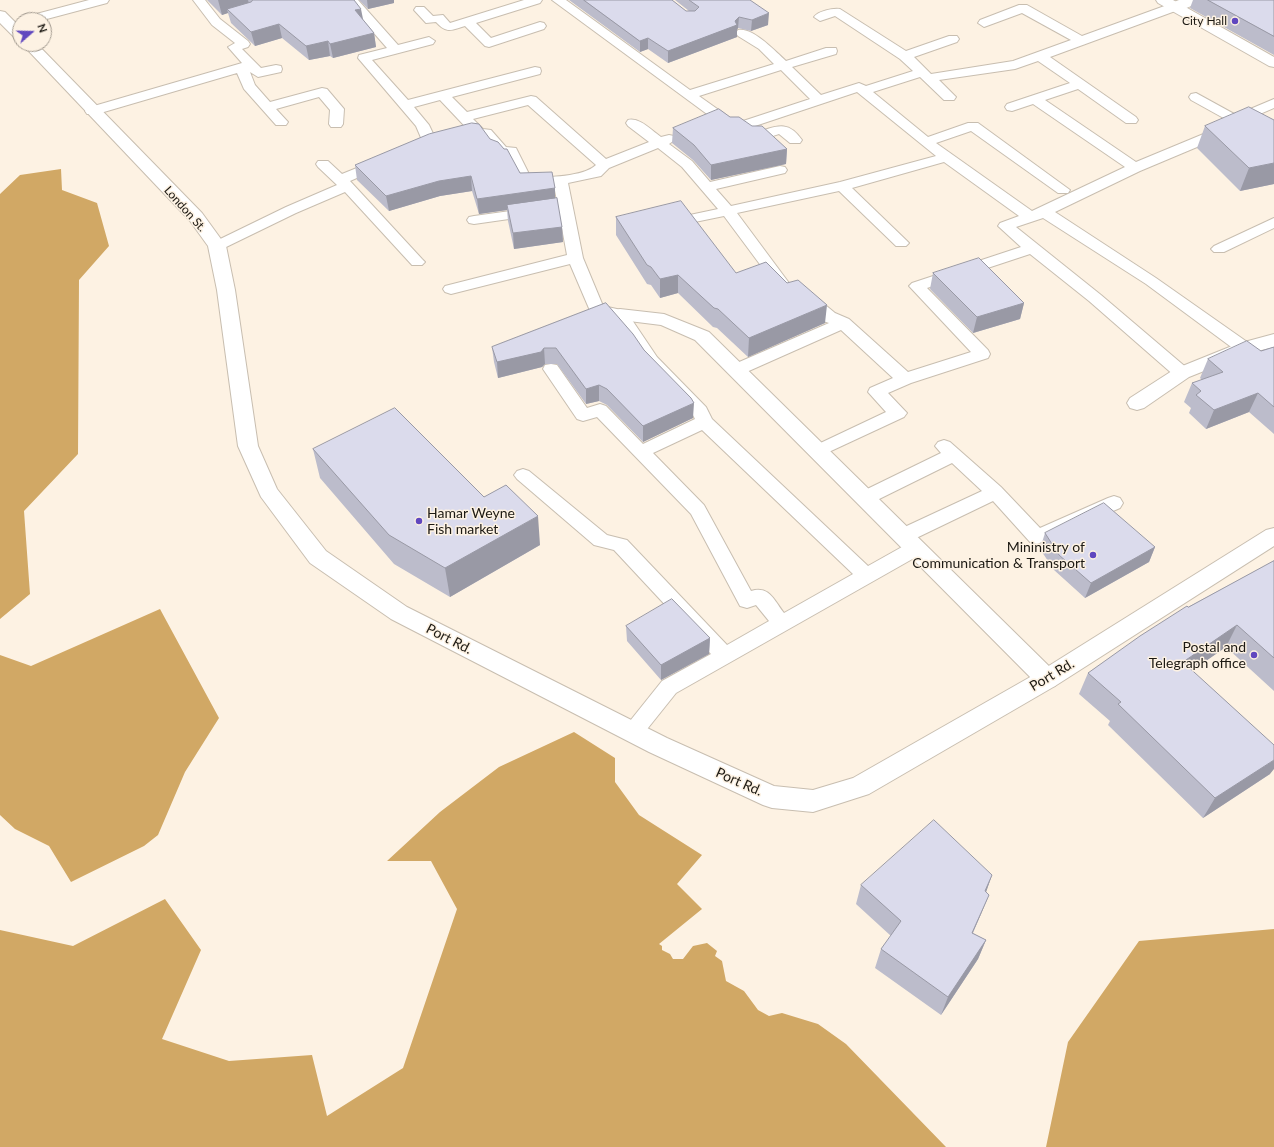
<!DOCTYPE html>
<style>
body{margin:0}
#map{position:relative;width:1274px;height:1147px;overflow:hidden;background:#fdf2e3;font-family:Lato,sans-serif}
canvas{display:block}
.north{position:absolute;left:12px;top:12px;width:40px;height:40px;box-sizing:border-box;background:#fdf2e3;border:1px solid #a39b90;border-radius:50%;rotate:70deg;font-size:11px;font-weight:700;line-height:16px;text-align:center;color:#1c1913}
.north::after{content:'';display:block;margin:auto;width:14px;height:18px;background:#6047bf;clip-path:polygon(50% 0,100% 100%,50% 72%,0 100%)}
</style>
<div id="map">
<canvas width="1274" height="1147"></canvas>
<div class="north">N</div>
</div>
<script>
const context = document.querySelector('canvas').getContext('2d');
context.lineJoin = 'round';
function paint(path, color) {
  context.fillStyle = color;
  context.fill(path, 'evenodd');
}
function trace(path, color, width, dash) {
  context.strokeStyle = color;
  context.lineWidth = width;
  context.lineCap = dash ? 'butt' : 'round';
  context.setLineDash(dash || []);
  context.stroke(path);
}
function drawText(font, color, halo, rows, align = 'center') {
  context.font = font + ' Lato,sans-serif';
  context.lineWidth = 3;
  context.setLineDash([]);
  context.textBaseline = 'middle';
  context.strokeStyle = halo;
  context.fillStyle = color;
  for (const [text, x, y, turn = 0] of rows) {
    context.save();
    context.translate(x, y);
    context.rotate((+turn || 0) * Math.PI / 180);
    context.textAlign = isNaN(turn) ? turn : align;
    if (halo) context.strokeText(text, 0, 0);
    context.fillText(text, 0, 0);
    context.restore();
  }
}
const water = new Path2D(`
 M61,169L62,190L97,203L109,246L79,280L78,454L24,511L30,594L0,619V194L20,175Z
 M160,609L219,718L185,772L158,835L144,846L71,882L49,846L15,829L0,815V655L31,666Z
 M574,732L615,758V782L639,815L702,855L677,884L702,909L659,944L662,946V950L670,954L673,959H683L693,946L707,943L717,951L715,956L722,961L726,981L744,991L758,1010L769,1016L782,1013L818,1024L846,1044L946,1147H0V930L73,946L165,899L201,950L162,1039L229,1061L312,1055L327,1116L403,1068L457,909L431,861H387L440,812L499,767Z
 M1274,929V1147H1046L1068,1042L1139,941Z`);
const service = new Path2D(`
 M89,0H109L107,3L43,20H23L25,17Z
 M193,0H205L220,19L248,41L250,44L248,47L242,49L261,68L276,65L281,66L282,69L281,72L258,77L250,72L255,85L270,102L322,88L327,89L344,109L343,124L341,127H331L329,124L330,110L319,97L276,109L288,122L286,125H276L244,89L237,73L97,114H87L85,111L87,108L242,63L228,47L235,43L212,25Z
 M345,0H358L398,45L429,37L435,41L433,44L372,60L408,100L535,67L540,68L541,71L540,74L452,97L467,112L531,96L536,97L606,159L649,142L628,126L626,123L628,120C640,117 652,131 661,137L669,135L674,136L676,139L669,144L692,161L710,182L780,166L785,167L787,170L785,173L716,189L731,206L840,182L936,156L857,92L752,127L758,132C777,126 788,120 802,140L800,143H790L779,134C764,139 752,145 741,131H730L552,0H566L690,90L774,64L759,49L738,36L736,33L738,30C753,27 775,51 786,61L826,48H836L837,51L836,54L792,67L821,95L859,83L866,86L913,71L900,59L835,16L820,21L814,17C818,11 833,8 840,9L906,51L949,36H957L959,39L957,42L914,57L931,74L1013,61L1071,40L1022,13L984,27L978,23L980,20L1019,5H1027L1082,36L1170,4H1178L1180,7L1178,10L1050,57L1136,117L1138,120L1136,123H1126L1078,89L1045,100L1136,162L1218,128H1228L1230,131L1228,134L1140,171L1055,212L1156,278L1250,344L1252,348L1250,352L1244,353L1238,352L1146,284L1043,218L1016,227L1101,295L1188,369L1190,373L1188,377L1182,378L1176,377L1089,301L1030,254L927,288L988,350L990,354L988,358L911,383L888,393L907,413L904,417L818,457L812,455L809,451L812,447L886,412L868,392L870,388L893,378L841,330L742,374L736,375L730,374L728,370L730,366L829,323L823,321L800,300L798,297L800,294L806,292L812,294L835,313L849,319L908,372L971,352L909,286L912,283L1021,247L998,226L1000,223L1019,216L944,162L852,188L906,240L909,243L906,246H896L839,191L737,213L789,283L786,286L781,288L776,286L724,216L690,223L685,222L683,219L685,216L718,209L682,167L658,148L609,168L601,176L568,183L583,258L603,306L626,311L657,357L706,407L712,419L868,566L909,543L916,541L923,543L925,548L923,553L676,693L640,738L633,741L626,738L623,732L626,726L662,681L711,654L614,550L594,545L517,479L514,475L517,471L523,469L529,471L607,535L627,540L727,645L769,621L756,605L747,608L740,606L691,514L597,417L583,421L577,419L543,369L545,365L551,364L557,365L587,408L600,404L606,406L643,444L695,419L692,413L645,365L614,319L591,313L570,264L451,294L445,292L443,289L445,286L567,255L554,185L526,187L521,186L506,156L497,155L483,138L475,137L440,100L414,107L429,125L437,142C432,149 416,154 408,152L406,149L408,146L422,140L416,126L358,58L359,55L387,48ZM1038,61L1070,83L1007,104L1005,107L1007,110L1012,111L1033,104L1125,167L1032,211L936,143L971,131L1058,193H1068L1070,190L978,123H968L928,137L873,92L920,77L944,100H954L956,97L939,80L1015,69ZM781,70L810,99L737,123L699,96ZM528,105L596,165C584,177 547,177 531,178L516,148L506,147L491,130L483,129L473,119ZM702,430L853,574L784,613C774,600 769,585 751,591L704,505L653,453Z
 M524,0H542L540,3L476,23L491,38L540,22L544,23L546,26L544,29L489,47L485,46L465,26C451,30 447,34 436,22L426,23L414,10L416,7H424L433,16L443,15L450,23Z
 M1196,93L1236,115L1274,99V108L1246,120L1274,136V146L1191,100L1189,97L1191,94Z
 M379,159L384,160L386,163L384,166L350,181L422,259L425,262L422,265H412L345,192L296,213L222,249H212L209,246L212,243L286,207L337,185L318,167L316,164L318,161H328L342,174Z
 M532,208L537,209L539,212L537,215L474,224L469,223L467,220L469,217L474,216Z
 M1274,218V228L1224,252H1214L1211,249L1214,246Z
 M944,440L950,442L1001,487L1040,528L1108,498L1114,496L1120,498L1123,503L1120,508L1037,544L1030,542L993,501L910,541L903,543L896,541L894,536L896,531L982,491L952,463L871,503L865,505L859,503L856,498L859,493L941,453L935,446L938,442Z`);
const minor = new Path2D(`
 M1179,0H1199C1194,7 1177,12 1169,10L1167,7L1169,4Z
 M620,309L664,314L709,332L1055,672L1059,679L1055,686L1047,688L1039,686L695,340L661,325L613,319L611,315L613,311Z
 M1274,334V347L1249,353L1189,377L1144,408L1137,410L1130,408L1127,403L1130,398L1175,369L1237,344Z`);
const tertiary = new Path2D(`
 M1156,0H1173L1274,57V67L1269,66L1158,3Z`);
const secondary = new Path2D(`
 M0,11L5,12L20,27V39L15,38L0,23Z
 M22,44H37L202,213L226,246L235,290L258,446L277,489L326,551L407,607L667,738L774,786L813,790L853,778L1039,672L1266,530L1274,528V546L1055,686L869,794L813,812L772,808L763,805L649,752L391,619L310,563L261,497L238,446L217,290L208,246L190,221Z`);
const wall = new Path2D(`
 M207,0H354L363,20L374,33L376,47L333,58L330,56L309,60L282,38L255,46L231,23L228,13L222,15Z
 M359,0H394V3L368,9Z
 M569,0H672L686,11H689L675,0H750L768,25L751,31L738,28L737,30V37L668,63L648,49L640,52Z
 M1193,0H1274V55L1190,8Z
 M730,117L752,126L787,149L786,164L711,180L693,160L672,143L673,128Z
 M1274,120V184L1240,191L1197,148L1205,126Z
 M490,139L520,173L555,188V198L562,227L563,242L514,249L508,221L507,210L479,214L472,191L440,196L389,211L357,180L355,165Z
 M616,217L736,273L825,323L748,357L717,328L713,327L678,293L660,298L651,285L647,284L616,235Z
 M933,273L1024,303L1020,319L973,333L930,289Z
 M606,303L644,350L693,418L643,442L607,405L599,401L586,404L557,364H545L542,367L498,378L494,362L492,347Z
 M1274,347V434L1249,412L1206,429L1189,413L1191,408L1184,402L1192,383L1202,380L1200,378L1208,359L1261,351Z
 M313,449L484,497L540,545L450,597L394,564L320,478Z
 M1045,533L1155,547L1149,562L1085,598L1054,570L1040,549Z
 M1274,561V691L1226,647L1192,670L1270,774L1203,818L1108,725L1110,721L1079,694L1088,673L1188,607Z
 M626,626L710,638L709,654L661,680L627,641Z
 M992,875L986,892L989,895L973,933L986,940L978,959L941,1015L875,968L881,949L891,936L856,904L861,885Z`);
const shadedWall = new Path2D(`
 M218,0H248L250,7L227,9L228,13L222,15Z
 M367,0H394V3L368,9Z
 M361,9L364,24L355,10Z
 M769,13L768,25L751,31L752,20Z
 M739,17L738,28L737,30V37L668,63V51L735,21Z
 M279,24L282,38L255,46L251,32Z
 M374,33L376,47L333,58L330,44Z
 M648,38V49L640,52V41Z
 M328,41L330,56L309,60L306,46Z
 M787,149L786,164L711,180V165Z
 M1274,163V184L1240,191L1249,168Z
 M471,176L472,191L440,196L389,211L386,196L439,181Z
 M555,188V203L507,205V210L479,214L477,199Z
 M562,227L563,242L514,249L513,233Z
 M678,275V293L660,298V279Z
 M1024,303L1020,319L973,333L977,317Z
 M827,305L825,323L748,357L749,338Z
 M544,348L545,364L542,367L498,378L497,362Z
 M599,385V401L586,404V389Z
 M1258,393L1249,412L1206,429L1214,410Z
 M694,403L693,418L643,442V426Z
 M538,516L540,545L450,597L445,568Z
 M1155,547L1149,562L1085,598L1091,583Z
 M1237,625L1226,647L1173,684L1183,662Z
 M710,638L709,654L661,680V665Z
 M1274,760V769L1270,774L1203,818L1215,798Z
 M992,875L985,895V891Z
 M989,895L981,914L964,952L972,933Z
 M986,940L978,959L941,1015L948,997Z`);
const building = new Path2D(`
 M253,0H354L361,9L355,10L374,33L330,44L328,41L306,46L279,24L251,32L227,9L251,2Z
 M584,0H672L686,11H695L699,7L689,0H750L769,13L752,20L739,17L735,21L737,25L668,51L648,38L640,41Z
 M1208,0H1274V36Z
 M1249,107L1274,120V163L1249,168L1205,126Z
 M719,109L730,117H739L752,126H762L787,149L711,165L694,145L673,128Z
 M472,123L479,124L490,139L498,142L504,149H507L520,173L552,172L555,188L477,199L471,176L439,181L386,196L355,165L429,134Z
 M557,198L562,227L513,233L507,205Z
 M681,201L736,273L766,262L787,283L798,280L827,305L749,338L718,309L714,308L678,275L660,279L651,267L647,265L616,217Z
 M979,258L1024,303L977,317L933,273Z
 M606,303L633,334L644,350L691,398L694,403L643,426L607,389L599,385L586,389L556,348H544L541,352L497,362L492,347Z
 M1247,341L1261,351L1274,347V407L1258,393L1214,410L1196,395L1201,391L1192,383L1223,372L1208,359Z
 M395,408L484,497L506,485L538,516L445,568L389,535L313,449Z
 M1104,503L1155,547L1091,583L1059,555L1045,533Z
 M1274,561V658L1237,625L1183,662L1274,745V760L1215,798L1118,704L1121,702L1088,673L1140,636L1187,606L1188,607Z
 M672,599L710,638L661,665L626,626Z
 M934,820L992,875L985,891L989,895L972,933L986,940L948,997L881,949L901,921L861,885Z`);
const markers = [
 [1235,21,4,"#6047bf"],
 [419,521,4,"#6047bf"],
 [1093,555,4,"#6047bf"],
 [1254,655,4,"#6047bf"]
];
const farPoinames = [
 ["City Hall",1227,21]
];
const farStreetnames = [
 ["London St.",185,209,48]
];
const poiNames = [
 ["Hamar Weyne",427,513,"left"],
 ["Fish market",427,529,"left"],
 ["Mininistry of",1085,547],
 ["Communication & Transport",1085,563],
 ["Postal and",1246,647],
 ["Telegraph office",1246,663]
];
const streetNames = [
 ["Port Rd.",449,639,27],
 ["Port Rd.",1052,675,-31],
 ["Port Rd.",739,782,24]
];
paint(water, '#d1a865');
trace(service, '#c8beb0', 2);
trace(minor, '#c8beb0', 2);
trace(tertiary, '#c8beb0', 2);
trace(secondary, '#c8beb0', 2);
paint(service, '#fff');
paint(minor, '#fff');
paint(tertiary, '#fff');
paint(secondary, '#fff');
paint(wall, '#bcbccb');
paint(shadedWall, '#9999a5');
paint(building, '#dbdbec');
trace(building, '#9999a5', 1);
for (const [x, y, r, color] of markers) {
  const dot = new Path2D();
  dot.arc(x, y, r, 0, 2 * Math.PI);
  context.fillStyle = color;
  context.fill(dot);
  trace(dot, '#fdf2e3', 1.5);
}
drawText('12px', '#1c1913', '#fdf2e3', farPoinames, 'right');
drawText('12px', '#1c1913', '#fdf2e3', farStreetnames);
drawText('14px', '#1c1913', '#fdf2e3', poiNames, 'right');
drawText('14px', '#1c1913', '#fdf2e3', streetNames);
</script>
